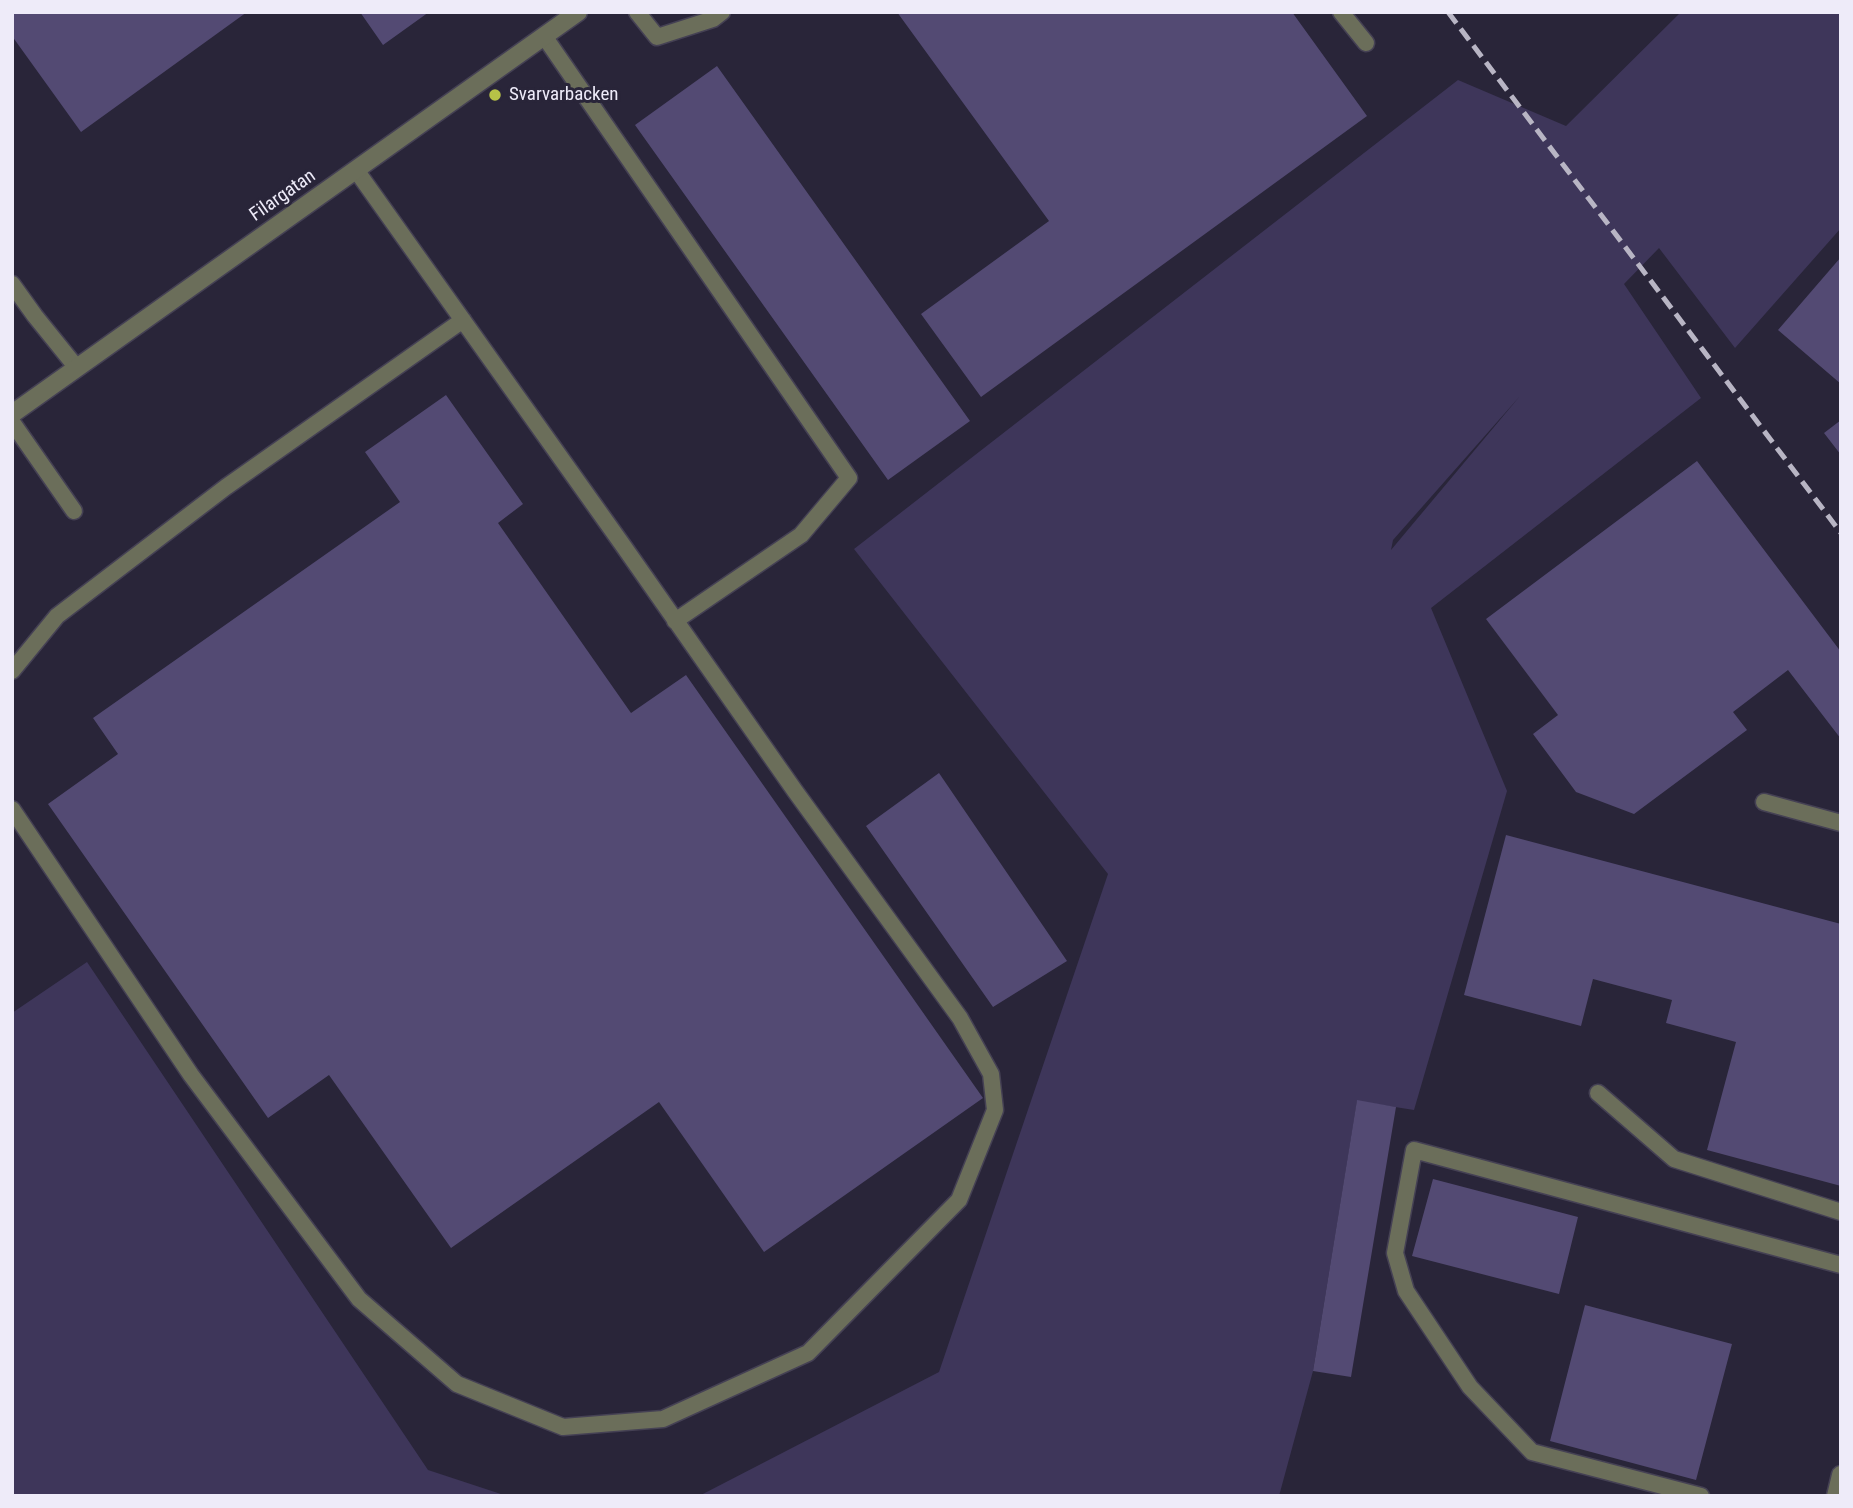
<!DOCTYPE html>
<style>
body{margin:0}
#map{position:relative;width:1853px;height:1508px;overflow:hidden;background:#292539;font-family:"Roboto Condensed",sans-serif}
canvas{display:block}
.frame{position:absolute;inset:0;border:14px solid #eeebf9;pointer-events:none}
</style>
<div id="map">
<canvas width="1853" height="1508"></canvas>
<div class="frame"></div>
</div>
<script>
const context = document.querySelector('canvas').getContext('2d');
context.lineJoin = 'round';
function paint(path, color) {
  context.fillStyle = color;
  context.fill(path, 'evenodd');
}
function trace(path, color, width, dash) {
  context.strokeStyle = color;
  context.lineWidth = width;
  context.lineCap = dash ? 'butt' : 'round';
  context.setLineDash(dash || []);
  context.stroke(path);
}
function drawText(font, color, halo, rows, align = 'center') {
  context.font = font + ' "Roboto Condensed",sans-serif';
  context.lineWidth = 6;
  context.setLineDash([]);
  context.textBaseline = 'middle';
  context.strokeStyle = halo;
  context.fillStyle = color;
  for (const [text, x, y, turn = 0] of rows) {
    context.save();
    context.translate(x, y);
    context.rotate((+turn || 0) * Math.PI / 180);
    context.textAlign = isNaN(turn) ? turn : align;
    if (halo) context.strokeText(text, 0, 0);
    context.fillText(text, 0, 0);
    context.restore();
  }
}
const green = new Path2D(`
 M1681,12H1841V228L1735,348L1659,248L1624,284L1701,398L1431,608L1507,791L1414,1110L1357,1101L1313,1371L1279,1496H699L939,1372L1108,874L854,549L1458,80L1566,126ZM1520,396L1391,550L1393,540Z
 M87,962L428,1470L507,1496H12V1013Z`);
const building = new Path2D(`
 M12,12H247L81,132L12,36Z
 M360,12H429L383,45Z
 M897,12H1292L1367,116L981,397L921,314L1049,221Z
 M717,66L970,421L888,480L635,125Z
 M1841,257V384L1778,330Z
 M446,395L523,504L498,523L631,713L686,675L983,1098L764,1252L659,1102L451,1248L329,1075L268,1118L48,804L118,754L93,718L400,502L365,452Z
 M1841,420V455L1824,433Z
 M1697,461L1841,652V739L1788,670L1733,712L1747,730L1634,814L1576,792L1533,734L1558,715L1486,619Z
 M939,773L1067,961L993,1007L866,826Z
 M1506,835L1841,924V1186L1707,1150L1736,1042L1666,1023L1672,1000L1593,979L1581,1026L1464,995Z
 M1357,1100L1396,1107L1351,1377L1313,1371Z
 M1433,1179L1578,1217L1559,1294L1412,1256Z
 M1585,1305L1732,1344L1696,1480L1550,1441Z`);
const service = new Path2D(`
 M637,12L657,37L713,19L722,12
 M1341,12L1366,43
 M544,36L849,478L801,535L675,621
 M12,284L35,316L77,368
 M12,422L74,511
 M12,671L57,616L226,487L463,320
 M1764,802L1841,823
 M12,809L191,1075L359,1299L457,1384L563,1427L663,1419L808,1353L959,1200L995,1110L991,1074L960,1018L795,791L622,544L356,170
 M1598,1093L1674,1159L1841,1212
 M1701,1496L1532,1452L1470,1387L1406,1291L1395,1253L1414,1150L1841,1265`);
const minor = new Path2D(`
 M12,414L578,12
 M1836,1496L1841,1475`);
const rail = new Path2D(`
 M1448,12L1841,533`);
const markers = [
 [495,95,7,"#b7c147"]
];
const poiNames = [
 ["Svarvarbacken",509,95]
];
const streetNames = [
 ["Filargatan",283,196,-35]
];
paint(green, '#3e365a');
paint(building, '#534a73');
trace(service, '#454154', 19);
trace(minor, '#454154', 21);
trace(service, '#6b6e5a', 16);
trace(minor, '#6b6e5a', 18);
trace(rail, '#b8b5c4', 5, [14, 7]);
for (const [x, y, r, color] of markers) {
  const dot = new Path2D();
  dot.arc(x, y, r, 0, 2 * Math.PI);
  context.fillStyle = color;
  context.fill(dot);
  trace(dot, '#292539', 2.5);
}
drawText('19px', '#eeebf9', '#292539', poiNames, 'left');
drawText('19px', '#eeebf9', '#292539', streetNames);
</script>
